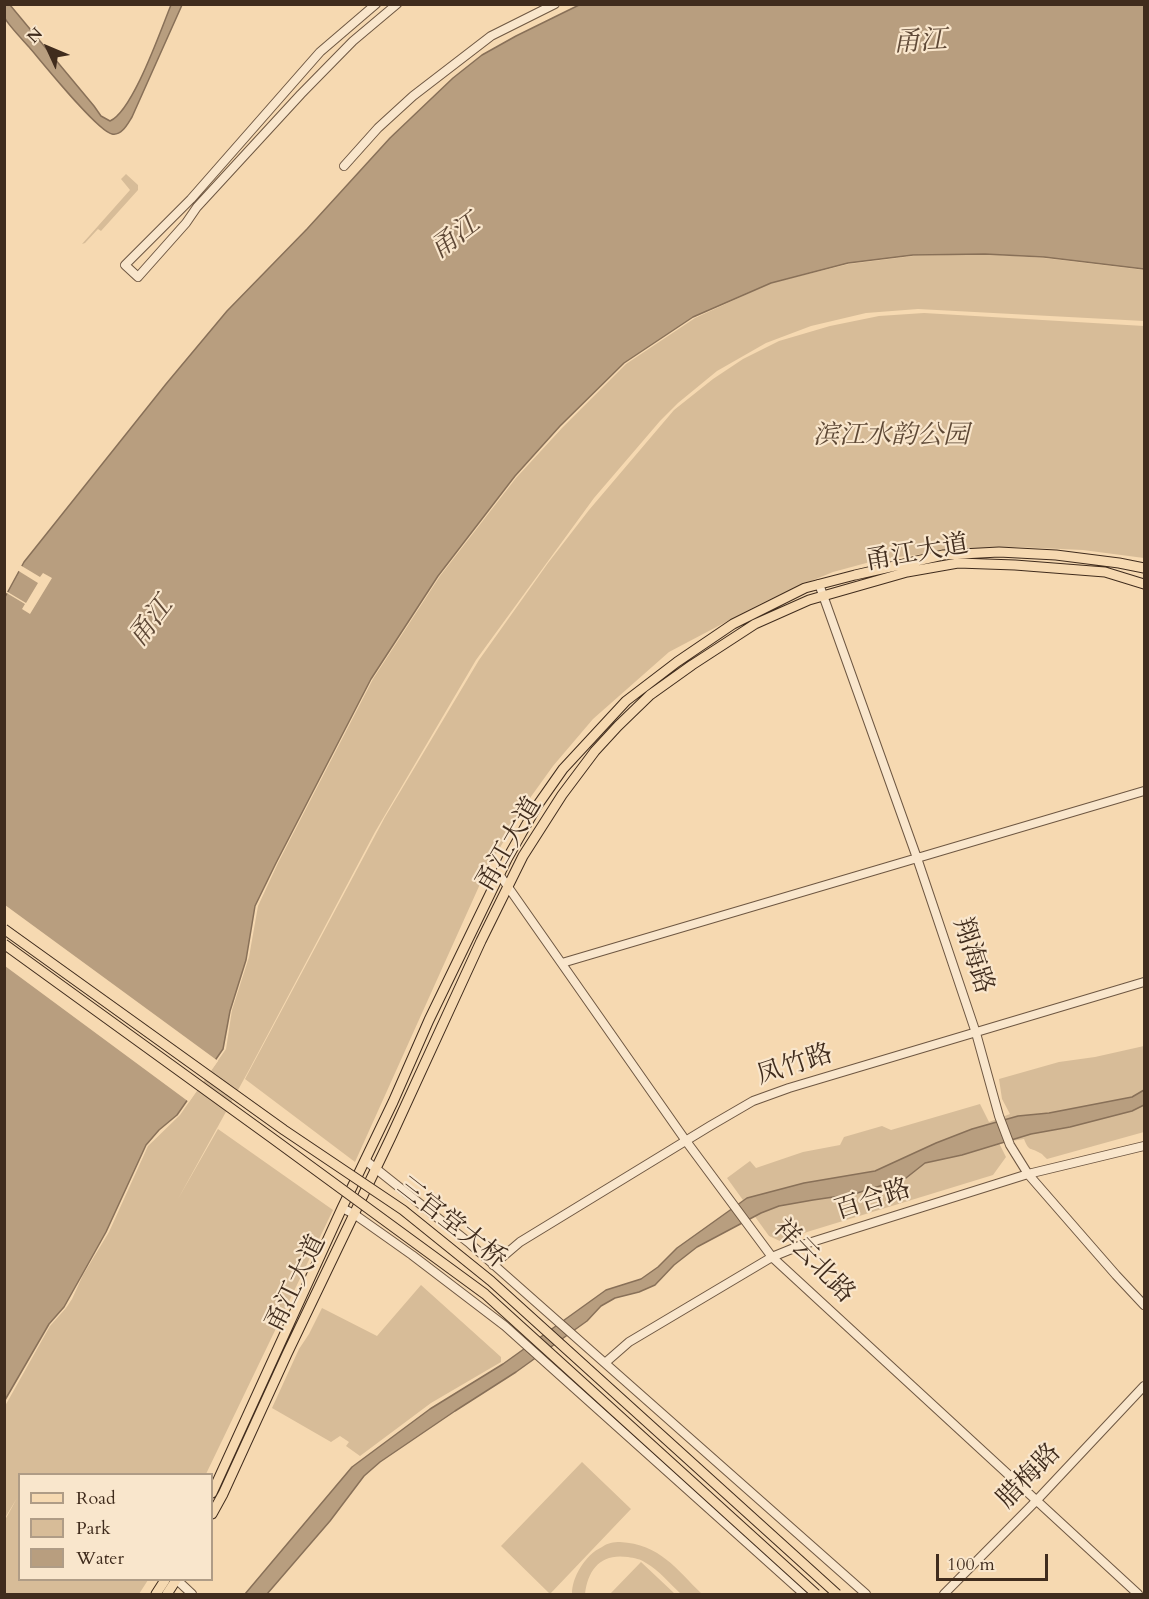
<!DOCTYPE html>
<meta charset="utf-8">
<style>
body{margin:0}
#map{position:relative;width:1149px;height:1599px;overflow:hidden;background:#f6d9b1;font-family:Cardo,serif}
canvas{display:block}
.frame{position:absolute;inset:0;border:6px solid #402c1d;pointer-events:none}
.legend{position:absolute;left:18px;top:1473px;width:195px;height:108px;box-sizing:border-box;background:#f9e6cc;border:2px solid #af9c86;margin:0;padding:8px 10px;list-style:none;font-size:18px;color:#402c1d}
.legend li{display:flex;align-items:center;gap:12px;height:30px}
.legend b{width:30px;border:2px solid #af9c86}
.north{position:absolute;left:18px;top:18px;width:60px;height:60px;-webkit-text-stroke:4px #f9e6cc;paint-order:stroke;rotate:314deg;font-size:16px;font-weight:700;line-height:24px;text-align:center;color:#402c1d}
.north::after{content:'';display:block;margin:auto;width:21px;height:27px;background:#402c1d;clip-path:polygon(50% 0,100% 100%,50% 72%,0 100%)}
.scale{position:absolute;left:936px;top:1554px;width:112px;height:27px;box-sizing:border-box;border:3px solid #402c1d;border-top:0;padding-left:8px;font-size:18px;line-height:21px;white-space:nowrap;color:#402c1d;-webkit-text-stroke:4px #f9e6cc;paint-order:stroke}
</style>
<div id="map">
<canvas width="1149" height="1599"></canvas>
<div class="frame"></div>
<ul class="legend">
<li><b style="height:8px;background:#f6d9b1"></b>Road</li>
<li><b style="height:16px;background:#d7bc98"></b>Park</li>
<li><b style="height:16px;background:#b89e7f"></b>Water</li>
</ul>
<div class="north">N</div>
<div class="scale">100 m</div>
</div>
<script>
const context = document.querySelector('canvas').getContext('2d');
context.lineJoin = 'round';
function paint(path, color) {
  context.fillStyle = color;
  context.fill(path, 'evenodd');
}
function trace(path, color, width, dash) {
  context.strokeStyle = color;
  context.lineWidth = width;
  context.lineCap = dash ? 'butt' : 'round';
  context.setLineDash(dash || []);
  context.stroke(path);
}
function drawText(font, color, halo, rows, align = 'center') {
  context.font = font + ' Cardo,"Noto Serif SC",serif';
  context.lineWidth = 4.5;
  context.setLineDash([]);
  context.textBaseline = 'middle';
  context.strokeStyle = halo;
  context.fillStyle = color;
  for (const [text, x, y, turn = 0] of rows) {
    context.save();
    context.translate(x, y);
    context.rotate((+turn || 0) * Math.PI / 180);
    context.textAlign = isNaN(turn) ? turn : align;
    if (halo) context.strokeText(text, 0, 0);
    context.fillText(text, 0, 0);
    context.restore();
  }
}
const green = new Path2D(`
 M126,174L138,185V190L101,231L98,229L85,243L82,244L130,190L121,179Z
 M985,254L1044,258L1144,270V321L918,309L866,313L811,326L766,343L717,371L678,403L660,421L594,498L476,660L375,832L249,1070L178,1199L218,1129L333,1210L206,1474H20V1580H148L139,1594H5V1520L17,1498L5,1518V1406L50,1326L66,1308L72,1299L83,1275L109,1232L148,1146L180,1115L226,1049L232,1010L249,957L258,906L278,863L373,679L440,576L516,478L562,428L626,364L695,318L771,283L849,264L913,256Z
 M924,313L1144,326V558L1083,550L1017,547L958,550L881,559L833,572L794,588L760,604L669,652L593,719L553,766L525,805L485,873L355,1162L245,1079L385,817L479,660L548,563L589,510L674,410L713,379L743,359L779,341L830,326L879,316Z
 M1144,1046V1132L1047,1159C1044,1157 1043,1154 1040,1153C1030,1147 1029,1152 1024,1139L999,1143L1006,1157L993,1175L807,1232L782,1242L769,1236L727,1178L750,1161L756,1168L803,1152L840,1145L844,1137L882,1126L891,1130L980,1104L989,1122L1010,1114L1002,1099L999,1079L1059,1062L1095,1057Z
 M421,1285L501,1357V1362L431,1403L360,1456L346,1446L349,1442L340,1436L331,1442L272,1408L299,1349L309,1334L322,1308L377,1336Z
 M582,1462L631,1509L550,1594L501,1546Z
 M620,1542C660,1544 676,1569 702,1594H681C670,1584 659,1570 646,1563C641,1559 634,1558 628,1557C601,1553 588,1569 585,1594H572C572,1577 585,1555 602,1547C607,1543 614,1542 620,1542Z
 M641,1562L675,1594H610Z`);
const water = new Path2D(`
 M4,5H10L94,106L101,116L110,121C133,111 161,29 171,5H182L132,117C128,123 122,136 112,134C97,131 42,62 29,47C23,40 8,25 5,18C4,15 4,8 4,5Z
 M579,5H1144V269L1044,257L985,254L913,255L848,263L771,283L693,317L624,363L560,426L515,476L438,576L371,679L276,863L255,906L246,960L230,1011L223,1049L177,1115L159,1130L146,1145L106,1232L64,1307L49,1324L5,1400V597L24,562L166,384L227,311L307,229L390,138L453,78L482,55L516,36Z
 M1144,1090V1105L1132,1111L1070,1127L1031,1134L962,1155L925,1163L906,1178L854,1194L813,1200L779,1206L761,1213L697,1247L674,1265L655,1285L639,1292L615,1298L601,1306L587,1321L516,1372L455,1411L380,1462L364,1476L330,1521L267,1594H245L352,1467L430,1409L503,1364L606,1290L641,1279L658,1267L677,1248L747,1198L804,1183L875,1171L936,1143L972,1129L1018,1116L1049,1113L1132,1097Z`);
const pier = new Path2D(`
 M20,565L40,577L43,573L52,578L30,614L22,609L25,604L5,592L6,591L26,603L38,583L17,570Z
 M5,905L218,1061L189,1102L5,966Z`);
const minor = new Path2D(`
 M376,4L320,52L191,199L125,265L138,277L186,223L197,207L301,94L353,41L397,4
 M344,166L378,128L413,96L491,36L555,4
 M819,584L917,858L976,1033L999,1116L1010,1145L1028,1174L1116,1275L1144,1305
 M499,874L686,1141L772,1257L1138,1594
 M562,963L1144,791
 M365,1160L468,1242L866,1594
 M342,1208L354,1214L412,1255L505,1326L804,1594
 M493,1265L520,1242L710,1126L753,1101L789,1088L1144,982
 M605,1363L629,1342L772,1257L799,1246L1028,1174L1144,1146
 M177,1580L192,1594
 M944,1594L1036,1501L1144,1386`);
const major = new Path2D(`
 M212,1493L342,1208L393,1102L429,1020L507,859L537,806L563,769L626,701L677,662L733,624L805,588L855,575L943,555L999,552L1056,555L1119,563L1144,568
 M212,1514L223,1494L287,1354L391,1137L481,941L523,856L562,795L595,751L618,726L650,695L692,665L755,624L809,600L907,572L958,563L1015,565L1105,572L1144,584
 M156,1594L165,1580
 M167,1594L176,1580`);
const majorBridge = new Path2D(`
 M4,929L284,1130L403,1210L491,1281L837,1594
 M4,944L272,1138L485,1294L816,1594`);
const parkNames = [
 ["滨江水韵公园",891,437]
];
const streetNames = [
 ["甬江大道",917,554,-10],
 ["甬江大道",510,845,-60],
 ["翔海路",972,956,72],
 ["凤竹路",795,1066,-18],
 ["百合路",873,1201,-18],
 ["三官堂大桥",451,1224,38],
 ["祥云北路",813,1262,46],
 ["甬江大道",297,1284,-64],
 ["腊梅路",1030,1477,-46]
];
const waterNames = [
 ["甬江",920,43,-3],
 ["甬江",456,238,-37],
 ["甬江",152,623,-53]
];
paint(green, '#d7bc98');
paint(water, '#b89e7f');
trace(water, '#887058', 1.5);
paint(pier, '#f6d9b1');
trace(minor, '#6e5742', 10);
trace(major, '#402c1d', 11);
trace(minor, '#f9e6cc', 8);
trace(major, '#f6d9b1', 9);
trace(majorBridge, '#402c1d', 11, []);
trace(majorBridge, '#f6d9b1', 9);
drawText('italic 26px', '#5e4936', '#f9e6cc', parkNames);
drawText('26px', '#402c1d', '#f9e6cc', streetNames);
drawText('italic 27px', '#5e4836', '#f9e6cc', waterNames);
</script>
